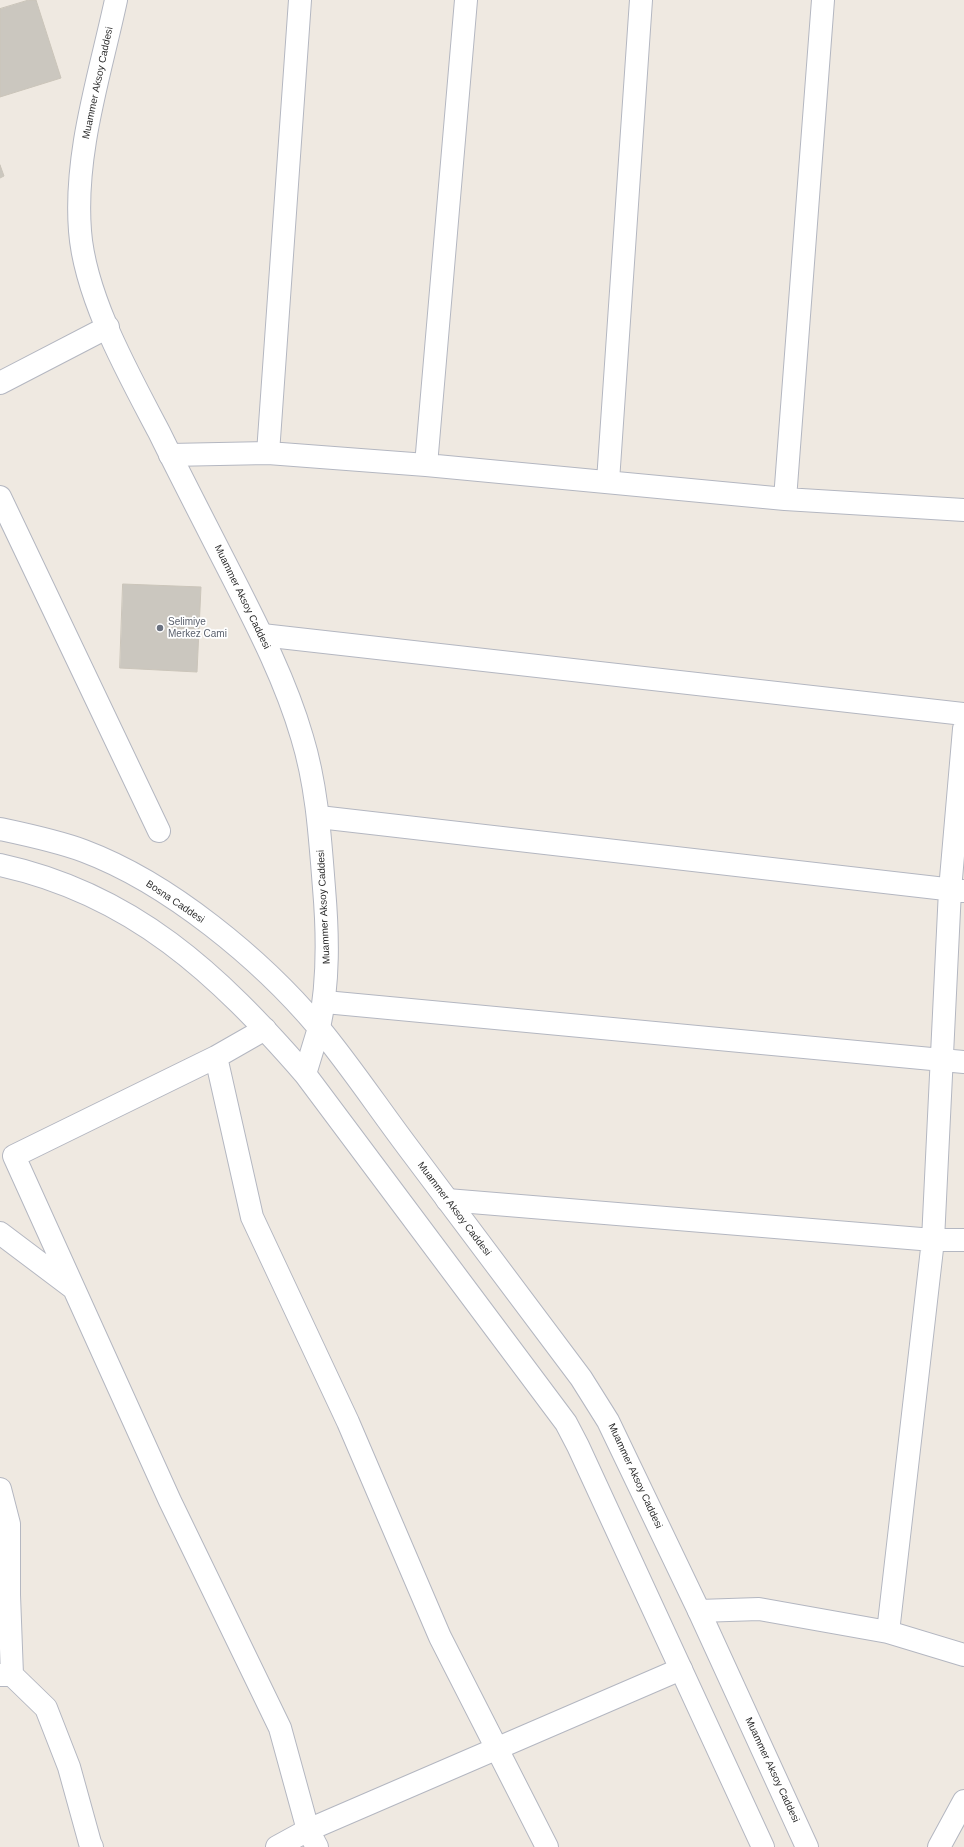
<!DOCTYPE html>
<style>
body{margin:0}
canvas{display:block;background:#efe9e1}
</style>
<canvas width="964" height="1847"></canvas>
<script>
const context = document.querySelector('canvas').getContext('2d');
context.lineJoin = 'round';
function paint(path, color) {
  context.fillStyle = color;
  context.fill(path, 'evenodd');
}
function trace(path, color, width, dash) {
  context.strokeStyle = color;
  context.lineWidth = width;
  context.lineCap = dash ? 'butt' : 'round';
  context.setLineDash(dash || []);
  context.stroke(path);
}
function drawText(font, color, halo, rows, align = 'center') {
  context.font = font + ' Arial,sans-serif';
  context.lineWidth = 3.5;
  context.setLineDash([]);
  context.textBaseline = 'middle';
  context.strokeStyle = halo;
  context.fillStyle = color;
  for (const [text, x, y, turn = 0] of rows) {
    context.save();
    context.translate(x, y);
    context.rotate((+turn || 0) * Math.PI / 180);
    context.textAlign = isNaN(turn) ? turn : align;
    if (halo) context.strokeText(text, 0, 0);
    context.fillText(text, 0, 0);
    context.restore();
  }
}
const building = new Path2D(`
 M29,0H36L61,78L0,97V9Z
 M0,165L4,176L0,178Z
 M123,584L201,587L197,672L120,668Z`);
const minor = new Path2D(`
 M0,383L108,327
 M268,453L300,0
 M170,455L268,453L426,465L785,499L964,510
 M426,465L466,0
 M608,481L641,0
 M0,497L159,831
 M785,499L823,0
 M262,635L964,714
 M319,817L963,891
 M325,1002L964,1062
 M265,1029L216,1057L14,1156L170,1501L280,1728L308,1830L317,1847
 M216,1057L252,1217L348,1422L440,1637L547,1847
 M447,1200L933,1240H964
 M0,1233L73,1288
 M0,1489L9,1524V1595L12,1675
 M699,1611L759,1609L888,1632L964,1655
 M888,1632L933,1240L950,890L964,729
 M0,1675H12L46,1708L69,1767L90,1843L92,1847
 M277,1847L308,1830L681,1669
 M939,1847L964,1801`);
const tertiary = new Path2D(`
 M116,0C100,75 74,153 80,231C85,297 128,373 159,432C183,481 208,529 233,578C259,629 286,682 302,737C317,786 320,837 324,888C328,935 329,982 319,1028`);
const secondary = new Path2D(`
 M0,829C28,835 57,841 84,851C169,883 261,959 319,1028C352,1068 381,1112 413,1154C469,1228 525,1303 581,1378L608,1421L699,1611L807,1847
 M0,865C133,894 218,974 305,1074
 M319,1028L305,1074L566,1423L578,1446L763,1847`);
const markers = [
 [160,628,4,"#6b7280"]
];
const streetNames = [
 ["Muammer Aksoy Caddesi",98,83,-78],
 ["Muammer Aksoy Caddesi",242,597,64],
 ["Bosna Caddesi",175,902,34],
 ["Muammer Aksoy Caddesi",324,907,-93],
 ["Muammer Aksoy Caddesi",454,1209,53],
 ["Muammer Aksoy Caddesi",635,1476,65],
 ["Muammer Aksoy Caddesi",772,1770,65]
];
const worshipNames = [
 ["Selimiye",168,622],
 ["Merkez Cami",168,634]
];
paint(building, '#cbc7bf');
trace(building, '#cbc5ba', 1);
trace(minor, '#b4b7c1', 24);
trace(tertiary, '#b4b7c1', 24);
trace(secondary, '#b4b7c1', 24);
trace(minor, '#fff', 22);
trace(tertiary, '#fff', 22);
trace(secondary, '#fff', 22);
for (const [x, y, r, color] of markers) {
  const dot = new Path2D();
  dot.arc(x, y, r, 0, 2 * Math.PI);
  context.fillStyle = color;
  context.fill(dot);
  trace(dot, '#fff', 1.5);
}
drawText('10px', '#2e2e2e', '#fff', streetNames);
drawText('10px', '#5b616d', '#fff', worshipNames, 'left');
</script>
